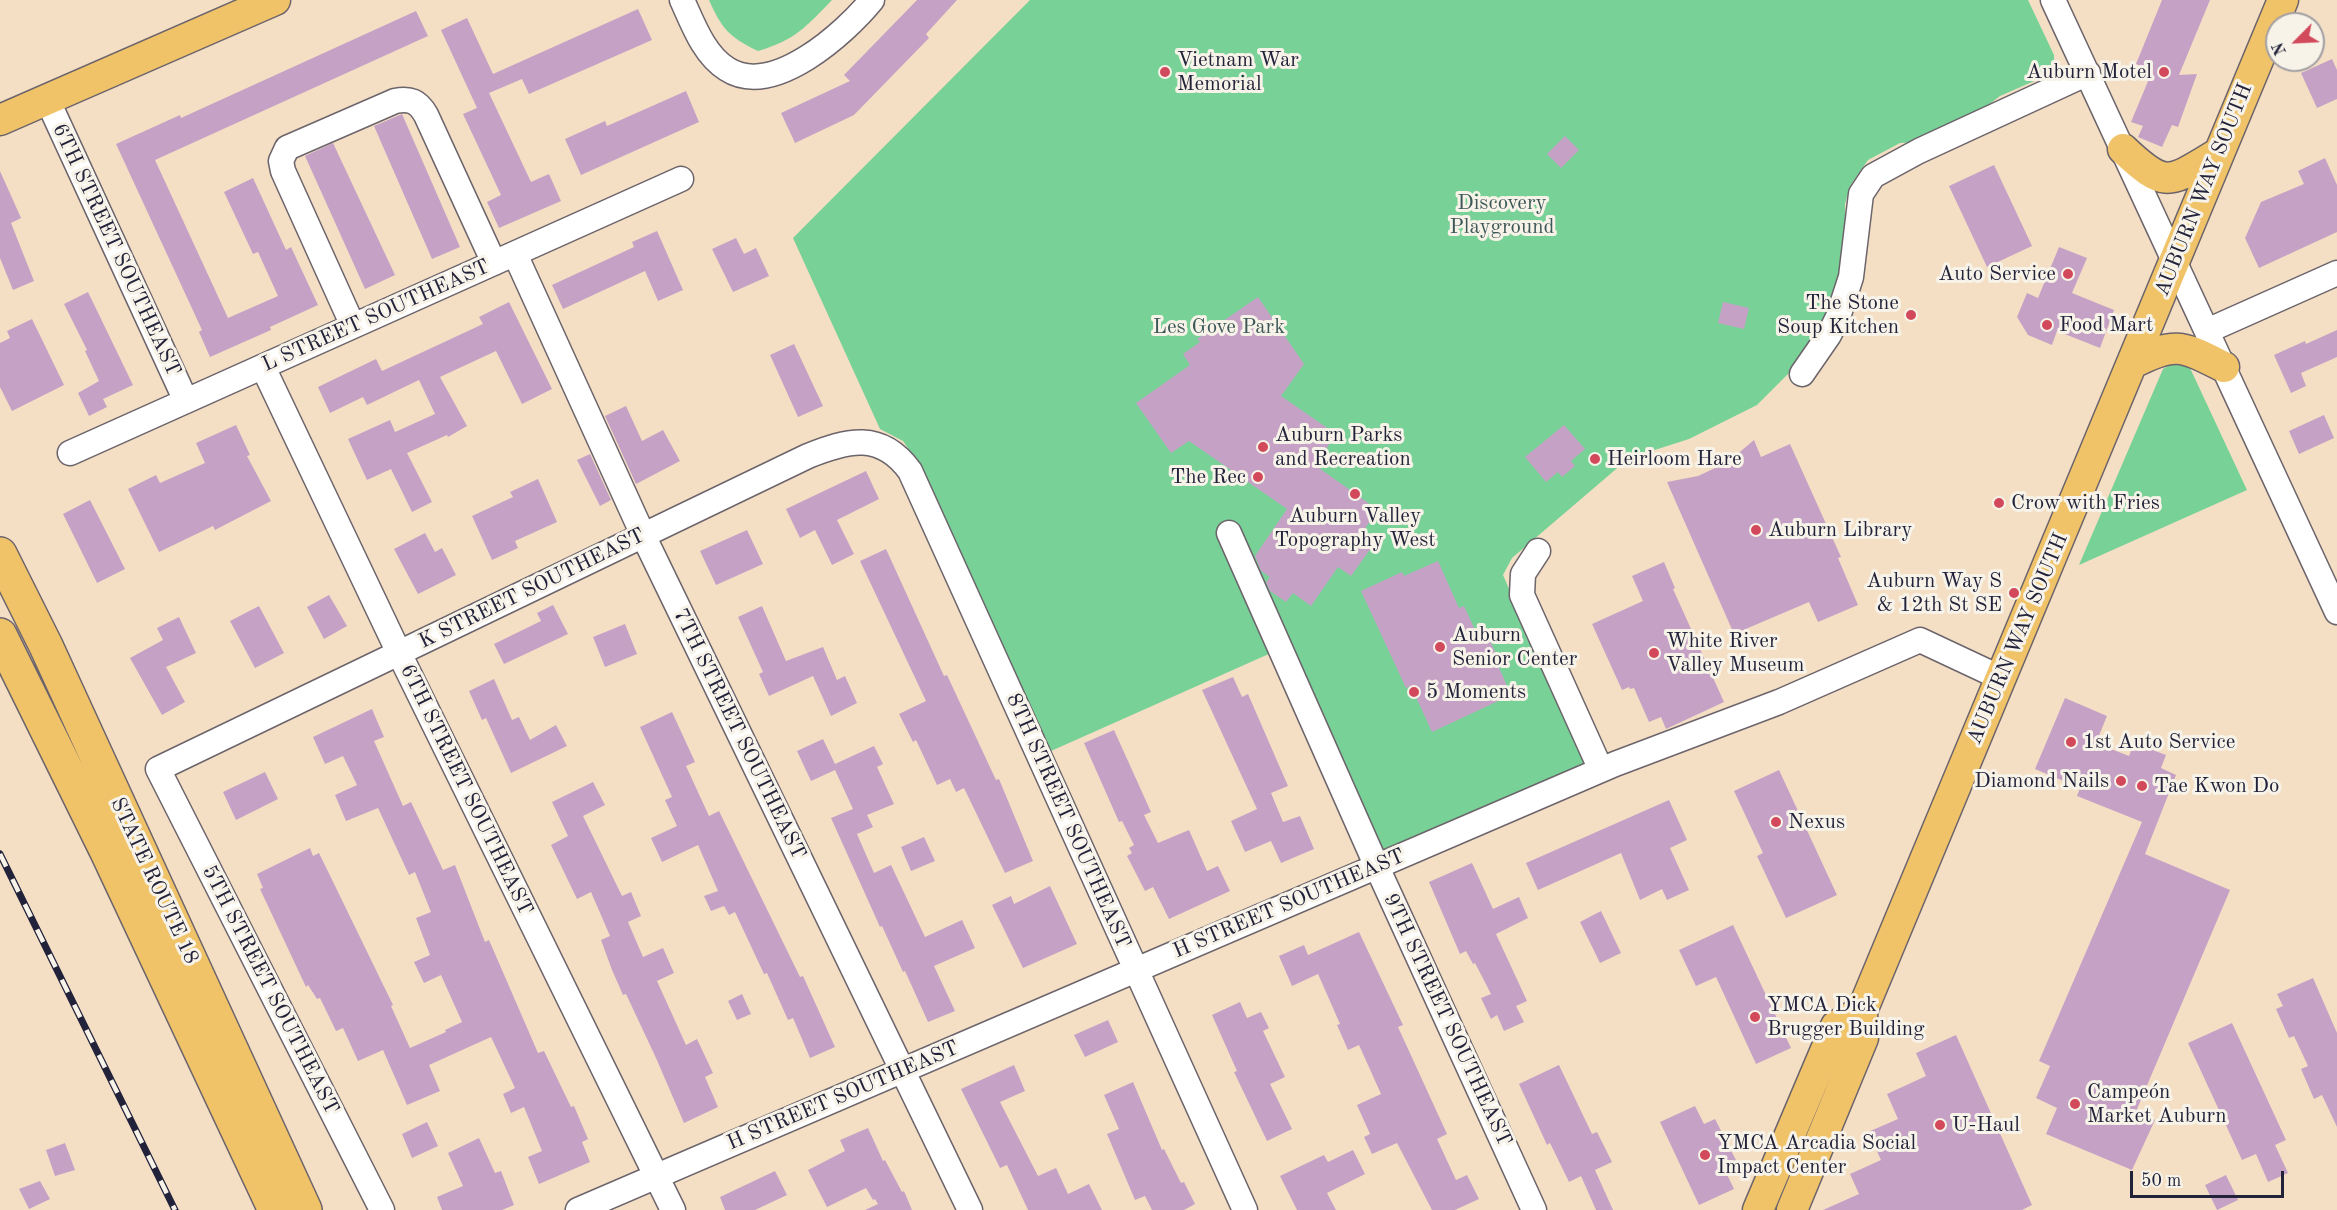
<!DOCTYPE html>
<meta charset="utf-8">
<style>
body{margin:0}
#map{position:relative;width:2337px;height:1210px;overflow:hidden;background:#f4dfc5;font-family:"Old Standard TT",serif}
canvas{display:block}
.north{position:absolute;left:2265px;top:12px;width:60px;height:60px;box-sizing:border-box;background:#f7f3e8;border:2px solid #a29fa3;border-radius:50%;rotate:246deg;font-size:16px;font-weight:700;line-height:24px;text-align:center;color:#22223b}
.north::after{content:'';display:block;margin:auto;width:21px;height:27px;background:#d1495b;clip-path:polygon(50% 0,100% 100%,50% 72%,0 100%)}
.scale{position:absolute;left:2130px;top:1171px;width:154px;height:27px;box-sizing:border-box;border:3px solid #22223b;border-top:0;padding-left:8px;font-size:18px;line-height:21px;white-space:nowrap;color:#22223b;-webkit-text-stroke:4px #f7f3e8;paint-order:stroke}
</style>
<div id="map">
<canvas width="2337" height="1210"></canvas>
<div class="north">N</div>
<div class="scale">50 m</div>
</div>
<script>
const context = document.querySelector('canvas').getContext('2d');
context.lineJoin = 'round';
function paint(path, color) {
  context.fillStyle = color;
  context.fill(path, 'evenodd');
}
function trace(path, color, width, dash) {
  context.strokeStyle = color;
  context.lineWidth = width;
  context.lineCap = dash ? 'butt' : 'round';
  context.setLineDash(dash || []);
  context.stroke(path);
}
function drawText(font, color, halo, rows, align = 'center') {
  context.font = font + ' "Old Standard TT",serif';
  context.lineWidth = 6;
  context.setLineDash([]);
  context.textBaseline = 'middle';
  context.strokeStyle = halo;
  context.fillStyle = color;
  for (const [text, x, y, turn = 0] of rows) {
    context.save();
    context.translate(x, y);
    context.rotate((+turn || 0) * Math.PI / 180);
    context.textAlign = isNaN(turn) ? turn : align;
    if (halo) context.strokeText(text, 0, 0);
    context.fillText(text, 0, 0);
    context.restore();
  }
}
const green = new Path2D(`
 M709,0H832C806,27 795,40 758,51C729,37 722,29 709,0Z
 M1030,0H2028L2054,55V65L2048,75L2000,96L1965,123L1922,142L1900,143L1868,160L1850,186L1845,204V213L1850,229L1839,291L1830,312L1790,372L1757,405L1689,439L1636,456L1622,464L1512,558L1503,575L1590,775L1377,867L1280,649L1051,751L918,463L903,441L880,429L793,238Z
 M2177,361L2190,368L2247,490L2079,565L2163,369Z`);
const building = new Path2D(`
 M917,0H957L926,34L929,38L854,115L795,143L781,113L850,81L844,75Z
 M2162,0H2210L2179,75L2197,74L2178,127L2172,125L2162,147L2138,137L2143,126L2131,122L2151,74L2142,70L2144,67L2136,64Z
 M638,9L652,40L529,94L522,79L489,93L531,182L549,174L561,201L499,228L487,202L501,195L463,114L477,108L441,30L467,18L493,74Z
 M416,11L428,36L155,160L228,318L278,296L258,252L253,254L224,192L253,178L286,250L291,247L318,305L270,327L271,330L210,357L199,332L202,330L116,144L180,115L181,118Z
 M2332,59L2337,70V99L2317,108L2301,73Z
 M686,91L699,122L581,175L565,139L605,121L607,126Z
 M402,114L460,247L432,259L374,126Z
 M1565,136L1579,150L1561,168L1547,154Z
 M333,143L395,275L365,289L305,156Z
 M2325,158L2337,185V232L2259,268L2245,238L2261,202L2304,184L2298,171Z
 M1994,165L2032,246L1987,267L1949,186Z
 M0,171L21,218L11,223L34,281L13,290L0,258Z
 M657,231L683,290L658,301L645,271L563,309L552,285L634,247L632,242Z
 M736,238L744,254L756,248L769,276L733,292L712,249Z
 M2059,247L2087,258L2072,293L2114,310L2100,348L2057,331L2052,345L2028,335L2017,317L2027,293L2038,298Z
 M88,292L133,385L103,399L107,407L89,416L78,393L99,381L85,351L87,350L64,304Z
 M1258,297L1304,364L1281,396L1336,434L1318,461L1322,464L1319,468L1378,510L1361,534L1374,544L1351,576L1338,567L1311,606L1293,593L1286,602L1270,591L1266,582L1270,577L1261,571L1255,556L1287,509L1189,441L1171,453L1136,403L1190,365L1183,354L1200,342L1197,339Z
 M509,302L552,389L522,404L496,351L440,377L467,426L448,437L447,435L407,453L432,502L412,512L391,469L367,480L348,439L390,420L395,432L435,414L419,380L367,405L363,397L330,413L318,387L376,359L382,371L483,324L479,317Z
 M1723,302L1749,308L1744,329L1718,323Z
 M32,319L64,385L12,411L0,387V343L10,338L7,331Z
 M2337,330V357L2301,373L2306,386L2291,393L2274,355L2305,341L2306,344Z
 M794,344L823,406L798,417L770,355Z
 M626,406L642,441L663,430L680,461L636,484L605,416Z
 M2324,415L2334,438L2299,454L2289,431Z
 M236,425L250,455L247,456L271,501L215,530L213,526L159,552L128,489L156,475L160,483L205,463L196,443Z
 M1564,425L1585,449L1571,461L1575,466L1562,477L1558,472L1546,482L1525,457Z
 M1754,440L1761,457L1790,444L1841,557L1838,558L1858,605L1818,622L1809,602L1734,634L1667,482L1698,476L1728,462Z
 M590,454L611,500L600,506L577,460Z
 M866,471L879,499L837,520L854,554L832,565L815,530L800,538L786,509Z
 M538,479L557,522L515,541L518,548L492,560L472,516L513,497L510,492Z
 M90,500L125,569L97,583L63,514Z
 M747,530L763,564L716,585L700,551Z
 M425,533L435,552L442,548L456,575L418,594L394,549Z
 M886,549L944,676L947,675L996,780L999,779L1033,861L1005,873L964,788L956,792L950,779L937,785L916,740L913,742L899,714L926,701L860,561Z
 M1438,561L1459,608L1464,606L1476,632L1484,628L1500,662L1497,663L1511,695L1432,732L1411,686L1406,688L1361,591L1402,572L1404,576Z
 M1664,562L1675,588L1673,589L1724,702L1666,729L1661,717L1649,722L1634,688L1630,689L1629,687L1622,690L1592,624L1643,601L1632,576Z
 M329,595L347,626L324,639L307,607Z
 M553,605L568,634L504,664L494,644L541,621L537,613Z
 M259,606L284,653L255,668L230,621Z
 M762,606L786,661L823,647L837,680L845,676L857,703L831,716L813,676L769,696L759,674L763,672L738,617Z
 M179,617L196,653L166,667L185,702L162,715L130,658L163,640L157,628Z
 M625,624L637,654L605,667L593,637Z
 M1233,677L1242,697L1248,694L1288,786L1271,793L1283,822L1300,816L1314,849L1281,863L1271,841L1245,852L1231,821L1257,809L1202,690Z
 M494,679L512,720L519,717L530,740L556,725L567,746L511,773L486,718L482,720L469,691Z
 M2065,698L2107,716L2096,743L2129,756L2134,743L2166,755L2161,768L2176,775L2145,854L2230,890L2137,1109L2155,1120L2132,1170L2046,1134L2057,1108L2036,1098L2050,1066L2039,1061L2142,822L2077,796L2080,788L2035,769Z
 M372,709L384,737L374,741L403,806L411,802L443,870L455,865L485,942L489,940L538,1053L544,1051L571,1107L574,1106L588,1139L582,1142L590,1162L539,1184L528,1157L542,1151L524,1107L511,1113L503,1094L515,1088L491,1037L429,1065L440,1091L407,1105L383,1050L358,1061L343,1028L336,1031L320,998L317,999L308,985L306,987L260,889L263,888L257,874L310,848L313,856L319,853L393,1005L391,1006L410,1048L446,1032L445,1030L462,1022L441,975L424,983L414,962L430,955L416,918L431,912L415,872L409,875L378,808L346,821L335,795L357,785L343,756L325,764L313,737Z
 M672,712L695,762L686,766L709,816L719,811L800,977L803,976L835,1047L810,1058L793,1018L788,1020L767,973L764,974L735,912L729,915L724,906L711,911L704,896L718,891L698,845L662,862L651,838L677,826L665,800L672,797L640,727Z
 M1114,730L1151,812L1144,815L1158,843L1189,830L1207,871L1218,866L1230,891L1169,919L1153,887L1145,891L1127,856L1132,853L1129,848L1134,845L1122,821L1119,822L1084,743Z
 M823,739L835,764L874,746L883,764L877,767L894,804L867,815L873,827L857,834L874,873L891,865L925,937L962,920L975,948L934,966L955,1011L928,1022L905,971L903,972L882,926L880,927L831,818L853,809L835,770L811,781L797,751Z
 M1779,770L1837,895L1786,918L1757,856L1763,853L1734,791Z
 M265,772L278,799L236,820L223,792Z
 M593,782L605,805L583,816L622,896L631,892L641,916L628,922L643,957L663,948L674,973L657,981L686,1045L697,1039L713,1073L705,1077L718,1107L684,1123L656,1058L626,994L623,995L612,970L601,940L610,936L591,892L577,899L551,845L568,836L552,802Z
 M1669,800L1687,840L1670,848L1689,890L1667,900L1662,889L1640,900L1621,853L1538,890L1526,863Z
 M924,837L935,861L911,871L901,847Z
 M1472,863L1493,909L1519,897L1528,918L1496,934L1527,1001L1516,1006L1524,1022L1504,1031L1497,1015L1491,1019L1481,998L1491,994L1475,963L1473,964L1466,951L1460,954L1429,882Z
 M1050,886L1077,944L1023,968L992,905L1011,896L1014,904Z
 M1601,911L1621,953L1600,963L1580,922Z
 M1733,925L1791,1048L1756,1064L1716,977L1696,986L1679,950Z
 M1359,932L1403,1025L1398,1027L1447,1134L1437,1139L1456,1180L1467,1175L1479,1199L1455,1210H1432L1397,1143L1372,1154L1364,1137L1370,1134L1357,1105L1381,1094L1359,1045L1348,1050L1337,1025L1340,1024L1318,974L1292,986L1279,956L1304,945L1308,955Z
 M2313,978L2337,1033V1127L2322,1095L2314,1099L2301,1069L2308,1066L2294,1036L2289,1038L2276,1009L2283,1006L2277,994Z
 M742,994L751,1014L737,1020L728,1001Z
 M1240,1002L1247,1018L1261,1012L1269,1028L1263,1031L1285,1077L1270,1084L1292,1129L1267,1141L1234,1072L1237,1071L1212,1015Z
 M1108,1020L1118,1042L1085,1057L1074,1035Z
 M2232,1023L2286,1140L2275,1145L2288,1173L2268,1182L2256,1154L2242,1160L2188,1043Z
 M1956,1035L2032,1205L2022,1210H1823L1859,1194L1850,1174L1881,1160L1868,1132L1898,1119L1887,1094L1926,1076L1916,1053Z
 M1014,1065L1025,1091L1000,1102L1038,1176L1056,1168L1068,1194L1089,1184L1102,1210H1028L1007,1165L1000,1168L961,1089Z
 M1559,1065L1592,1134L1597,1132L1612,1162L1595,1170L1613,1210H1596L1581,1176L1569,1182L1550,1143L1547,1145L1519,1084Z
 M1133,1082L1162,1150L1164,1149L1181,1183L1184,1182L1195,1204L1184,1210H1152L1145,1196L1135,1200L1107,1134L1119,1129L1104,1095Z
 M1695,1106L1704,1124L1715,1119L1738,1164L1725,1170L1734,1189L1699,1205L1660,1122Z
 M427,1122L438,1146L412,1158L402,1134Z
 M868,1128L883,1161L885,1160L902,1192L904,1191L912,1210H865L878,1204L875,1199L873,1200L866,1188L827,1207L808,1170L845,1151L840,1140Z
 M479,1138L495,1173L501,1171L514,1205L502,1210H442L437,1197L463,1186L448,1153Z
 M65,1143L75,1170L55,1176L46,1150Z
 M1353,1150L1365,1174L1327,1193L1336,1210H1297L1280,1176L1324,1155L1328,1162Z
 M775,1171L787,1195L755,1210H725L720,1197Z
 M2226,1175L2238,1200L2217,1210L2205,1185Z
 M40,1181L50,1199L29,1209L19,1189Z`);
const minor = new Path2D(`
 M682,0C693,24 704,55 727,69C773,99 846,32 872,0
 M2053,0L2337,612
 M47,99L186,401
 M515,254L643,535L970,1210
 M353,326L283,171L281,161L287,148L395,101C410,98 418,101 426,115L494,263
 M2207,331L2337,273
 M263,367L399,653L673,1210
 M1802,374L1829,335L1838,317L1851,277L1861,194L1873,176L1919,151L2088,73
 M70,453L681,179
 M1229,533L1377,867L1534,1210
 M1538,551L1523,574L1522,595L1601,770
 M382,1210L158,769L808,456C847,440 881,431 910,471L1245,1210
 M578,1210L1615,764L1779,702L1920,640L2001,678`);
const major = new Path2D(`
 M0,120L275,0
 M2123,149C2167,191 2170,182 2219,153
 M2133,363C2176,341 2182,346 2224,367
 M1758,1210L1836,1026L1862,1011
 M1792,1210L1863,1038L1862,1011L2283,0`);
const highway = new Path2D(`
 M0,554L46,646L305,1210
 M0,635L107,852L275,1210`);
const rail = new Path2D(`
 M0,854L175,1210`);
const markers = [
 [1165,72,6,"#d1495b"],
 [2164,72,6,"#d1495b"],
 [2068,274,6,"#d1495b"],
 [1911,315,6,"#d1495b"],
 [2047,325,6,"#d1495b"],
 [1263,447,6,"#d1495b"],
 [1595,459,6,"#d1495b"],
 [1258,477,6,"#d1495b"],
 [1355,494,6,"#d1495b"],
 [1999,503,6,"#d1495b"],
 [1756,530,6,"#d1495b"],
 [2014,593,6,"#d1495b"],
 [1440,647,6,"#d1495b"],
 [1654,653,6,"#d1495b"],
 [1414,692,6,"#d1495b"],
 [2071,742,6,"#d1495b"],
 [2121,781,6,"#d1495b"],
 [2142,786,6,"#d1495b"],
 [1776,822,6,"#d1495b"],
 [1755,1017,6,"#d1495b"],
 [2075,1104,6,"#d1495b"],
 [1940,1125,6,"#d1495b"],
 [1705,1155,6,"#d1495b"]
];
const poiNames = [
 ["Vietnam War",1177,60],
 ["Memorial",1177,84],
 ["Auburn Motel",2152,72,"right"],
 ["Auto Service",2056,274,"right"],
 ["The Stone",1899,303,"right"],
 ["Soup Kitchen",1899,327,"right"],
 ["Food Mart",2059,325],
 ["Auburn Parks",1275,435],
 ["and Recreation",1275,459],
 ["Heirloom Hare",1607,459],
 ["The Rec",1246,477,"right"],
 ["Crow with Fries",2011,503],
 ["Auburn Valley",1355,516,"center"],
 ["Topography West",1355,540,"center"],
 ["Auburn Library",1768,530],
 ["Auburn Way S",2002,581,"right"],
 ["& 12th St SE",2002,605,"right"],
 ["Auburn",1452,635],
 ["Senior Center",1452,659],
 ["White River",1666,641],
 ["Valley Museum",1666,665],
 ["5 Moments",1426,692],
 ["1st Auto Service",2083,742],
 ["Diamond Nails",2109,781,"right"],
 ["Tae Kwon Do",2154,786],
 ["Nexus",1788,822],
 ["YMCA Dick",1767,1005],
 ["Brugger Building",1767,1029],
 ["Campeón",2087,1092],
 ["Market Auburn",2087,1116],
 ["U-Haul",1952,1125],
 ["YMCA Arcadia Social",1717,1143],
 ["Impact Center",1717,1167]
];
const streetNames = [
 ["AUBURN WAY SOUTH",2204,190,-68],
 ["6TH STREET SOUTHEAST",116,250,65],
 ["L STREET SOUTHEAST",376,316,-24],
 ["K STREET SOUTHEAST",532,589,-26],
 ["AUBURN WAY SOUTH",2018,639,-67],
 ["7TH STREET SOUTHEAST",739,734,64],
 ["6TH STREET SOUTHEAST",466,790,64],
 ["8TH STREET SOUTHEAST",1068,821,66],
 ["STATE ROUTE 18",154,881,65],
 ["H STREET SOUTHEAST",1289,904,-23],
 ["5TH STREET SOUTHEAST",270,990,63],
 ["9TH STREET SOUTHEAST",1447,1020,65],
 ["H STREET SOUTHEAST",843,1096,-23]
];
const parkNames = [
 ["Discovery",1502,203],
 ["Playground",1502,227],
 ["Les Gove Park",1219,327]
];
paint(green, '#78d197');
paint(building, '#c5a2c5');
trace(minor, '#6c646b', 27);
trace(major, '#6c646b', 33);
trace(highway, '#6c646b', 36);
trace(minor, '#fff', 24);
trace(major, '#f1c369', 30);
trace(highway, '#f1c369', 33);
trace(rail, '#22223b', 7);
trace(rail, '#f7f3e8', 4.5, [14]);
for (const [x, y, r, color] of markers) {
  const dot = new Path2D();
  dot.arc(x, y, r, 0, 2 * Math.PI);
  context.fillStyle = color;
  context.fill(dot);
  trace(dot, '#f7f3e8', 2);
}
drawText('21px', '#22223b', '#f7f3e8', poiNames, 'left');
drawText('21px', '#22223b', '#f7f3e8', streetNames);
drawText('21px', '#3c5757', '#f7f3e8', parkNames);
</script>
